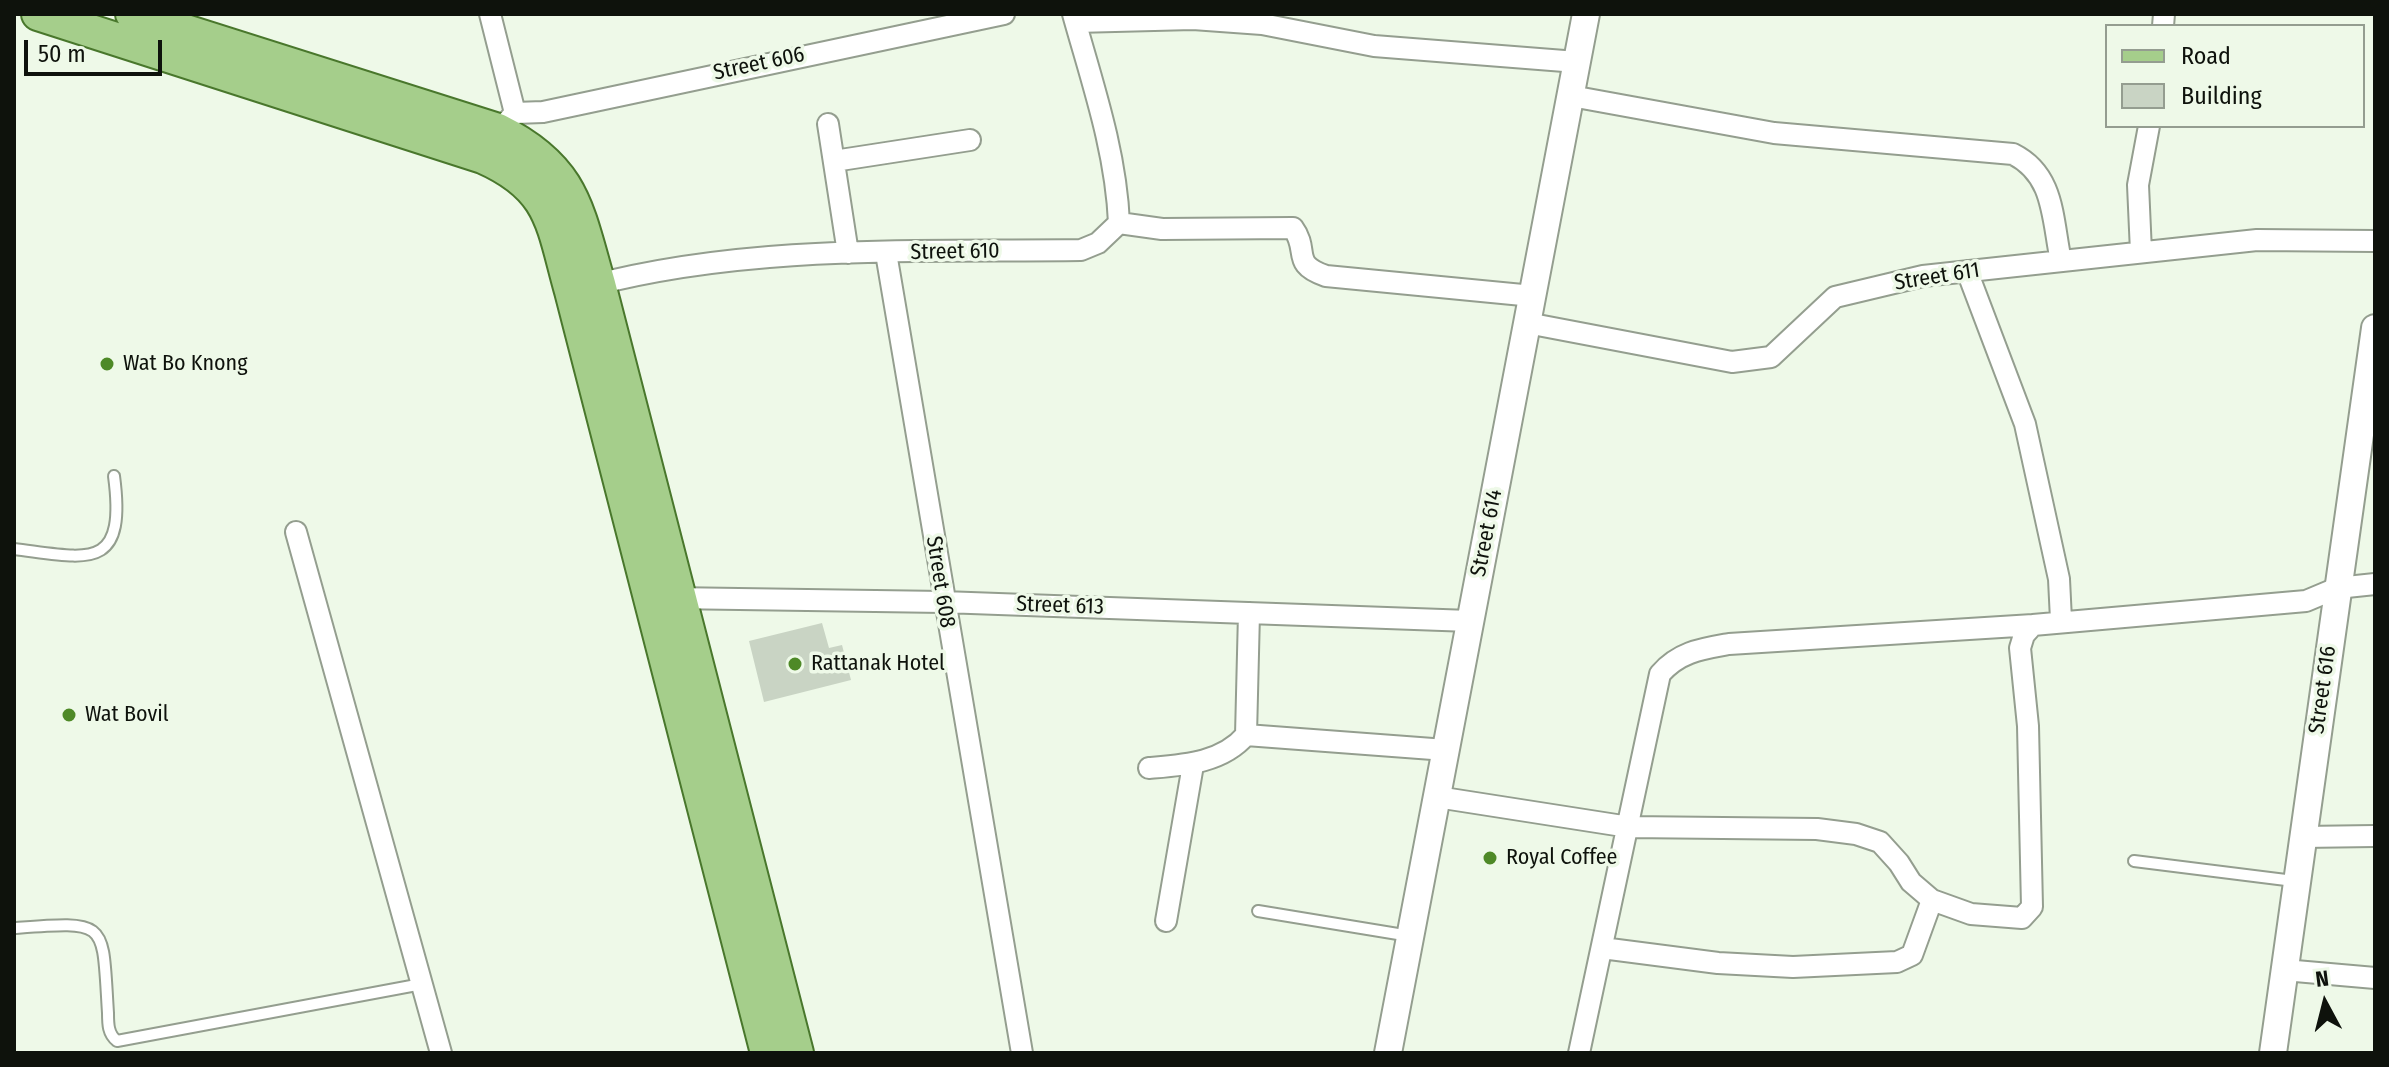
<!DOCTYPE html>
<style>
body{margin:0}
#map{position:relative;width:2389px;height:1067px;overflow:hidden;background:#eef9e8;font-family:"Fira Sans Condensed",sans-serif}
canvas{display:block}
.frame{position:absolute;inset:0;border:16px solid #0e120c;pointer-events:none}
.legend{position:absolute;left:2105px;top:24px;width:260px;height:104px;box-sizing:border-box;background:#eef9e8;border:2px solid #949d90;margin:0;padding:10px 14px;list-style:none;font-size:24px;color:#0e120c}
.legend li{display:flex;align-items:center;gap:16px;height:40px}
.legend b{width:40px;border:2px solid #949d90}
.north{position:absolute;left:2285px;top:963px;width:80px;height:80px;-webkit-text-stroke:6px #eef9e8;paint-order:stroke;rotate:353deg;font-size:22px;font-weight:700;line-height:32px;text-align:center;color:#0e120c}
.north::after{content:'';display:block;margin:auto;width:28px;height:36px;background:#0e120c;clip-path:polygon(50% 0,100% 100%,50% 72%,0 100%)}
.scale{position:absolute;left:24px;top:40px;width:138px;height:36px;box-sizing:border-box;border:4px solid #0e120c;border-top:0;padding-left:10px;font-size:24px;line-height:28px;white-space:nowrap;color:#0e120c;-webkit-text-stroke:6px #eef9e8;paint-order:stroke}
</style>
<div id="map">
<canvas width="2389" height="1067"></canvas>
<div class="frame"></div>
<ul class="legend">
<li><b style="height:10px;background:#a5ce8b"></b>Road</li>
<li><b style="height:22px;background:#c9d4c4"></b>Building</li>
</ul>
<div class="north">N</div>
<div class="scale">50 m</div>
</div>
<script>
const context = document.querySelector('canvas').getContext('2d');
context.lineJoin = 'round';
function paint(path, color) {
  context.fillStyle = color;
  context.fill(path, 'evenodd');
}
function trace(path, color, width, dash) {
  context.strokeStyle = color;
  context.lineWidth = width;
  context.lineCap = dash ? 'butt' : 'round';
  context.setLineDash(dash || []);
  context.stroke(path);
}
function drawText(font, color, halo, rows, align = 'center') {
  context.font = font + ' "Fira Sans Condensed",sans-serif';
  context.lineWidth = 7;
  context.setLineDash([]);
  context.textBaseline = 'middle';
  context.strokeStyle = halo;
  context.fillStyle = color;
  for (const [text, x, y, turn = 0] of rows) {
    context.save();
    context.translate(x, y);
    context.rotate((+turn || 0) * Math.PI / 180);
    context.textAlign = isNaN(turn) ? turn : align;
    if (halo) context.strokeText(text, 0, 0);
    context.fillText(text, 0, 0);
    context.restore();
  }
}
const building = new Path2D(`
 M822,623L829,648L842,645L851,680L764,702L749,641Z`);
const service = new Path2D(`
 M14,549C87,558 127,573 114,476
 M2134,861L2294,881
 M1258,911L1410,936
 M14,928C110,921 102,920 108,1013C108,1024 108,1034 117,1041L422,984`);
const minor = new Path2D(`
 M490,14L515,113L506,123
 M1076,22L1193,19L1262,24L1374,46L1577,62
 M2163,26L2164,14
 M1571,96L1774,133L2013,154C2055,175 2052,219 2061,261
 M515,113L543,112L1004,14
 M828,124L848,253
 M834,161L970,140
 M1119,223L1162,229L1293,228C1310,251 1290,264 1326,276L1533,296
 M2141,252L2138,185L2149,126
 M886,253L1022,1053
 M1967,271L2025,424L2059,579L2061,620
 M590,286C749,244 917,252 1081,250L1098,243L1119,223C1116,151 1092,82 1073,14
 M1527,323L1732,362L1771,357L1835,297L1923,276L2257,240L2375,241
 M296,532L441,1053
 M671,598L943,602L1470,621
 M1246,735L1249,613
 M1149,768C1184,765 1222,763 1246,735L1446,750
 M1437,797L1629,827L1817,829L1856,834L1880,842L1899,863L1911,882L1932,900L1971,914L2022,918L2032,907L2028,726L2020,648L2024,635L2033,625L2306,601L2337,588L2375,584
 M2302,837L2375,836
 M1166,921L1193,765
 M1602,948L1718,963L1793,967L1897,962L1912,955L1932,900
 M2284,970L2375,978
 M1579,1053L1660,674C1679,652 1701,649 1729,644L2033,625`);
const tertiary = new Path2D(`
 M1388,1053L1586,14
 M2273,1053L2375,328`);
const primary = new Path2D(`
 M38,14L483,157C553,188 552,224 571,291L767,1053
 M132,14L498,130C574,168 577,208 599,284L797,1053`);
const markers = [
 [107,364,8,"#4e8927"],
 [795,664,8,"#4e8927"],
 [69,715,8,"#4e8927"],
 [1490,858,8,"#4e8927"]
];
const streetNames = [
 ["Street 606",759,64,-12],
 ["Street 610",955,252,-1],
 ["Street 611",1937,277,-9],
 ["Street 614",1487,533,-79],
 ["Street 608",940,582,81],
 ["Street 613",1060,606,2],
 ["Street 616",2323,690,-82]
];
const poiNames = [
 ["Wat Bo Knong",123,364],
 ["Rattanak Hotel",811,664],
 ["Wat Bovil",85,715],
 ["Royal Coffee",1506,858]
];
paint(building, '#c9d4c4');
trace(service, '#949e8f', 14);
trace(minor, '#949e8f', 24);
trace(tertiary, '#949e8f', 30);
trace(primary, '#49772c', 36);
trace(service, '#fff', 10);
trace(minor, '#fff', 20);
trace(tertiary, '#fff', 26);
trace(primary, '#a5ce8b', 32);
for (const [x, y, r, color] of markers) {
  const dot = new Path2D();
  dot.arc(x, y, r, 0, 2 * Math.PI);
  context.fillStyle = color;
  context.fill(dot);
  trace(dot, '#eef9e8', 3);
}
drawText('22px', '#0e120c', '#eef9e8', streetNames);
drawText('22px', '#0e120c', '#eef9e8', poiNames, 'left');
</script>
